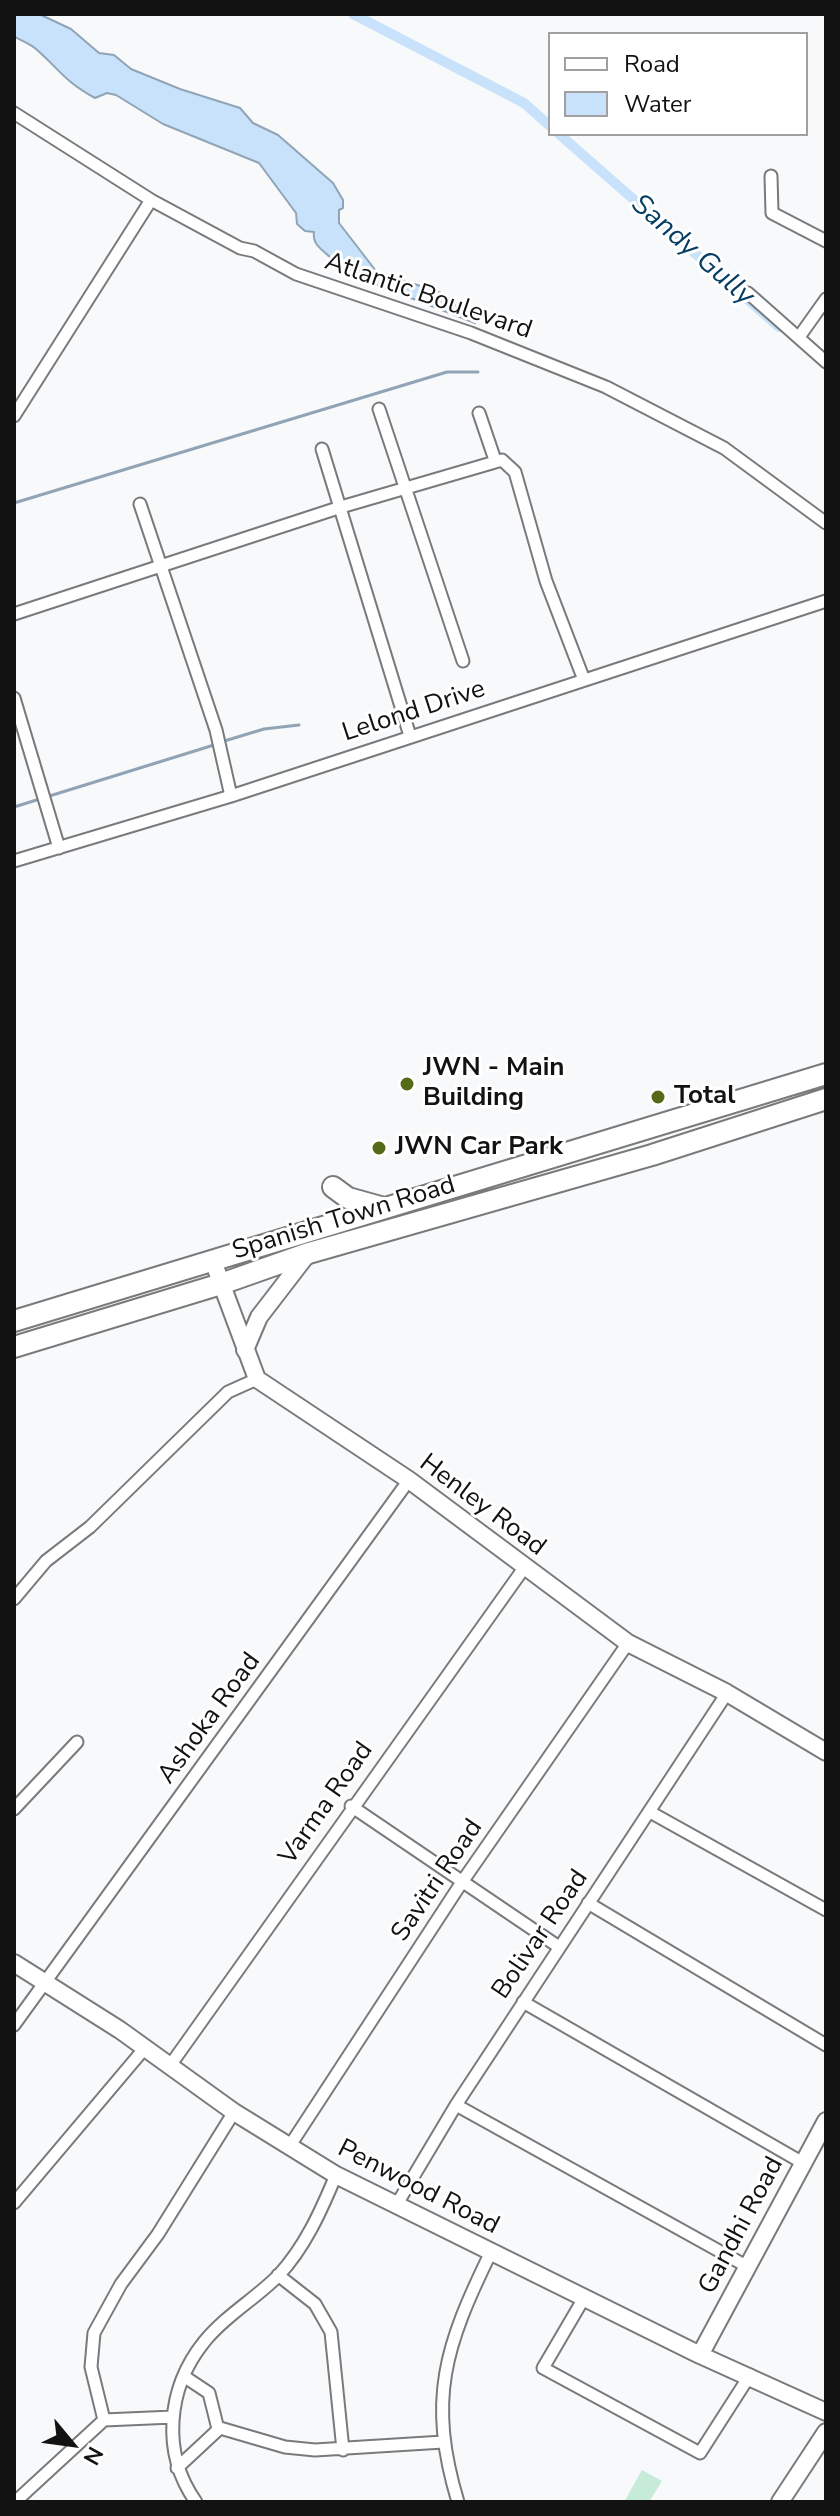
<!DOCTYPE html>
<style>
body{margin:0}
#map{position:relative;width:840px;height:2516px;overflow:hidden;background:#f8f9fb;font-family:"Nunito Sans",sans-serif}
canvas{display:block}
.frame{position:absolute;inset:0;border:16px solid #121213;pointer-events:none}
.legend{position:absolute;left:548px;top:32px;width:260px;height:104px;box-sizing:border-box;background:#fff;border:2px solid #a0a0a1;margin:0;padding:10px 14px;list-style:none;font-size:24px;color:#121213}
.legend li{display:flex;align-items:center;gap:16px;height:40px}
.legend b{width:40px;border:2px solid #a0a0a1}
.north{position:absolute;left:32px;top:2404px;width:80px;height:80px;-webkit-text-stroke:6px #fff;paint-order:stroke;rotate:119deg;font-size:22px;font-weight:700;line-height:32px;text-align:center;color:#121213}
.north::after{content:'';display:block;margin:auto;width:28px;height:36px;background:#121213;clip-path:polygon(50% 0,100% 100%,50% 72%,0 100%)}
</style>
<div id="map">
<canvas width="840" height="2516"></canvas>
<div class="frame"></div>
<ul class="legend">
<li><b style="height:10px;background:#fff"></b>Road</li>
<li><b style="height:22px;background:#c7e2fa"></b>Water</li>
</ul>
<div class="north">N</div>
</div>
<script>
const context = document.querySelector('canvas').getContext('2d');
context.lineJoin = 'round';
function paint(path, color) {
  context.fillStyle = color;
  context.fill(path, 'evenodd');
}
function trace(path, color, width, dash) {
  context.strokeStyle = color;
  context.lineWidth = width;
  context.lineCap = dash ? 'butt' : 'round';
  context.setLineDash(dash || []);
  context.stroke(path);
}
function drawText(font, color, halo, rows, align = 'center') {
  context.font = font + ' "Nunito Sans",sans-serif';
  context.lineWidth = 6;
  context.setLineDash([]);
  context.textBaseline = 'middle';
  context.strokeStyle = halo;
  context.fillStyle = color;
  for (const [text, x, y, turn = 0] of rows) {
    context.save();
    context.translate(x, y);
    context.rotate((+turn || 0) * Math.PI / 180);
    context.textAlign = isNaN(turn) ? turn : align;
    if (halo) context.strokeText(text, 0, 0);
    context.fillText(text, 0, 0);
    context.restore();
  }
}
const green = new Path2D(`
 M642,2470L662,2481L649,2502H624Z`);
const water = new Path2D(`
 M14,14H39L71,29L99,53L114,55L131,69L180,89L240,108L253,123L278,135L333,183L343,200V208L339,210V223L376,271L441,293L475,323L339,270C334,253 311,250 314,232L305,231L297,224L296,213L259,163L163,124L116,95L107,93L95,98C64,81 60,70 36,49C29,43 21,41 14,36Z`);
const stream = new Path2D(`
 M14,503L447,372H478
 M221,742L264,729L299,725
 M14,807L214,745`);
const canal = new Path2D(`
 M353,14L524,103L550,126
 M559,134L779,327`);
const street = new Path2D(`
 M14,113L151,200L240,248L254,251L296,274L471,333L606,387L724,448L826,523
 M771,176L772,213L826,241
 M748,293L826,362
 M799,337L826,299
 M379,409L463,661
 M479,413L495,460
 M14,416L151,200
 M322,449L410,736
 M140,504L216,730L231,796
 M14,614L341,507L502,460L515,472L546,581L584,680
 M14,698L59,848
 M14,861L231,796L826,601
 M14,1599L46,1561L90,1527L228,1392L257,1379
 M351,1806L559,1947
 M14,1809L77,1742
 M650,1812L826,1910
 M588,1903L826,2045
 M523,2002L803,2163
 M14,2025L409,1480
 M169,2067L524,1568
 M456,2105L748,2267
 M289,2147L462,1882L628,1643
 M14,2203L144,2049
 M397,2204L456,2105L727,1693
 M278,2275L315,2304L331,2332L343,2450
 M584,2298L543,2368L700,2453L750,2375
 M185,2377L209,2393L218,2429
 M104,2420L91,2367L94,2333L121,2284L158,2234L234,2112
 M104,2420L173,2417
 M177,2468L220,2428L285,2447L315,2450L443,2442
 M15,2502L104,2420
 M196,2502C161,2453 167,2388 204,2342C225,2316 255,2299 278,2276C305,2247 321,2211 336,2175
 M458,2502C427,2399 445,2346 491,2252`);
const secondary = new Path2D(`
 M213,1261L257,1379L409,1480L628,1643L727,1693L826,1752
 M245,1350L259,1317L309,1252
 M14,1963L120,2030L234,2112L336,2175L700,2355L826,2412
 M700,2355L826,2121
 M780,2502L826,2432`);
const highway = new Path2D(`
 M333,1187L348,1198L384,1208
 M14,1321L826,1074
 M14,1347L221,1284L309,1253L652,1155L826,1099`);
const markers = [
 [407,1084,8,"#556a17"],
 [658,1097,8,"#556a17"],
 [379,1148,8,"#556a17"]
];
const streetNames = [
 ["Atlantic Boulevard",428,297,19],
 ["Lelond Drive",414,712,-18],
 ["Spanish Town Road",344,1219,-17],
 ["Henley Road",482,1506,37],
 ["Ashoka Road",210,1719,-54],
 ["Varma Road",327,1804,-55],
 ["Savitri Road",438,1881,-56],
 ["Bolivar Road",541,1935,-56],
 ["Penwood Road",418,2188,27],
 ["Gandhi Road",742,2226,-62]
];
const poiNames = [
 ["JWN - Main",423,1069],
 ["Building",423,1099],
 ["Total",674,1097],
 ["JWN Car Park",395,1148]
];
const waterNames = [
 ["Sandy Gully",692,251,41]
];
paint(green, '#c6ecd9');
paint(water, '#c7e2fa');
trace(water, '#91a4b5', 2);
trace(stream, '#91a4b5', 3);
trace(canal, '#c7e2fa', 10);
trace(street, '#797a7b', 15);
trace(secondary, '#797a7b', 20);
trace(highway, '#797a7b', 24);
trace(street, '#fff', 11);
trace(secondary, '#fff', 16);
trace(highway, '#fff', 20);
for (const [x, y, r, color] of markers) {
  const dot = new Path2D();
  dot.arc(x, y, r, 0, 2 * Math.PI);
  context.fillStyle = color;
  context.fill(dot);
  trace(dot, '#fff', 3);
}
drawText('26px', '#121213', '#fff', streetNames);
drawText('bold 26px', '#121213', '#fff', poiNames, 'left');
drawText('italic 28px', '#063d62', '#fff', waterNames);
</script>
